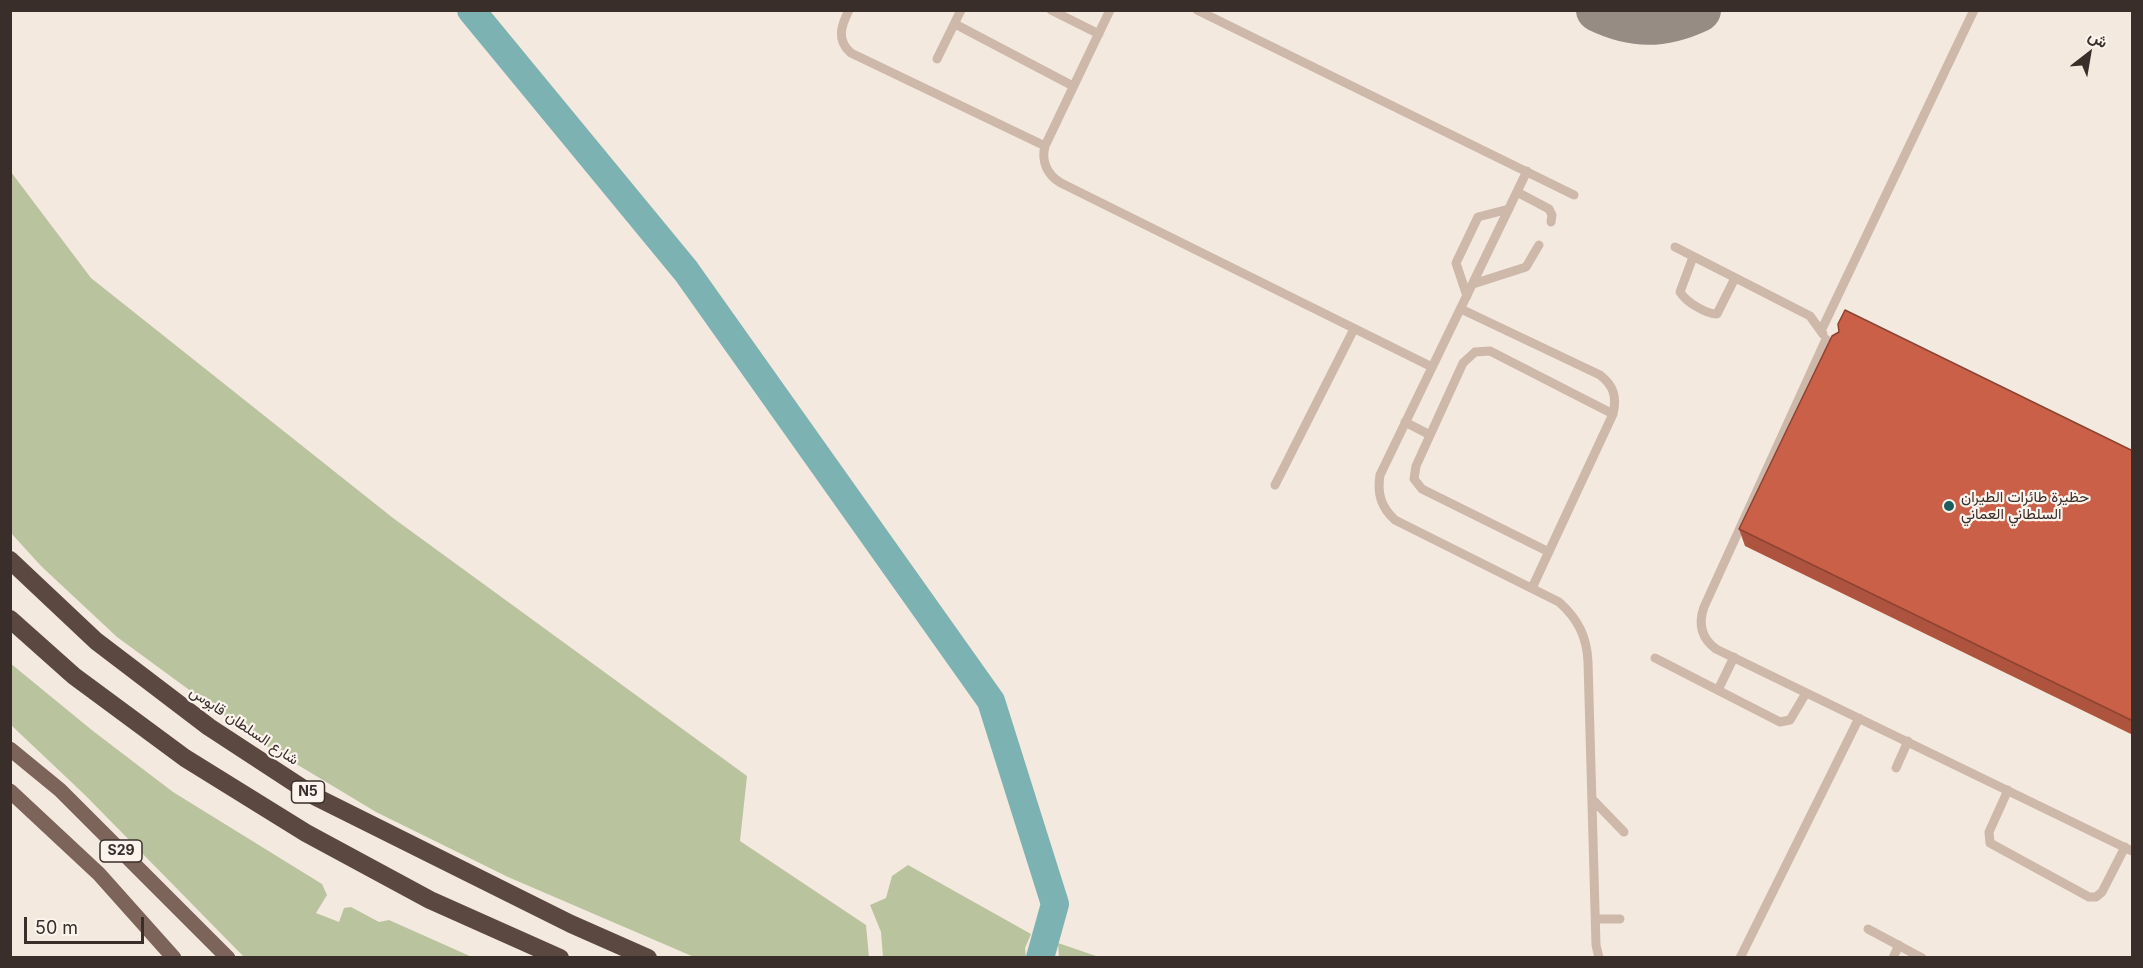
<!DOCTYPE html>
<meta charset="utf-8">
<style>
body{margin:0}
#map{position:relative;width:2143px;height:968px;overflow:hidden;background:#f4e9df;font-family:Inter,Vazirmatn,sans-serif}
canvas{display:block}
.frame{position:absolute;inset:0;border:12px solid #3a2e2a;pointer-events:none}
.north{position:absolute;left:2059px;top:24px;width:60px;height:60px;-webkit-text-stroke:4px #fbf3ec;paint-order:stroke;rotate:31deg;font-size:16px;font-weight:700;line-height:24px;text-align:center;color:#3a2e2a}
.north::after{content:'';display:block;margin:auto;width:21px;height:27px;background:#3a2e2a;clip-path:polygon(50% 0,100% 100%,50% 72%,0 100%)}
.scale{position:absolute;left:24px;top:917px;width:120px;height:27px;box-sizing:border-box;border:3px solid #3a2e2a;border-top:0;padding-left:8px;font-size:18px;line-height:21px;white-space:nowrap;color:#3a2e2a;-webkit-text-stroke:4px #fbf3ec;paint-order:stroke}
</style>
<div id="map">
<canvas width="2143" height="968"></canvas>
<div class="frame"></div>
<div class="north">ش</div>
<div class="scale">50 m</div>
</div>
<script>
const context = document.querySelector('canvas').getContext('2d');
context.lineJoin = 'round';
function paint(path, color) {
  context.fillStyle = color;
  context.fill(path, 'evenodd');
}
function trace(path, color, width, dash) {
  context.strokeStyle = color;
  context.lineWidth = width;
  context.lineCap = dash ? 'butt' : 'round';
  context.setLineDash(dash || []);
  context.stroke(path);
}
function drawText(font, color, halo, rows, align = 'center') {
  context.font = font + ' Inter,Vazirmatn,sans-serif';
  context.lineWidth = 4.5;
  context.setLineDash([]);
  context.textBaseline = 'middle';
  context.strokeStyle = halo;
  context.fillStyle = color;
  for (const [text, x, y, turn = 0] of rows) {
    context.save();
    context.translate(x, y);
    context.rotate((+turn || 0) * Math.PI / 180);
    context.textAlign = isNaN(turn) ? turn : align;
    if (halo) context.strokeText(text, 0, 0);
    context.fillText(text, 0, 0);
    context.restore();
  }
}
const green = new Path2D(`
 M11,172L91,278L393,518L747,776L740,841L866,925L869,957H694L508,877L376,812L263,744L117,637L41,566L11,533Z
 M10,663L93,731L173,792L322,884L327,895L316,913L339,922L344,908L351,907L379,922L389,920L472,957H244L85,795L11,725Z
 M908,865L1031,934L1025,948L1026,957H883L881,932L870,905L886,898L892,876Z
 M1058,943L1099,957H1059Z`);
const river = new Path2D(`
 M471,10L686,271L991,701L1055,904L1040,958`);
const taxiway = new Path2D(`
 M1598,10C1633,27 1663,27 1699,10`);
const lane = new Path2D(`
 M849,10C841,26 836,40 851,53L1045,146
 M1051,10L1099,34
 M1110,10L1045,146C1041,161 1047,175 1061,183L1432,367
 M1197,10L1574,195
 M955,24L1073,86
 M937,59L961,10
 M1527,171L1380,475C1377,494 1381,507 1395,520L1559,602C1578,619 1587,637 1588,662L1596,945L1599,958
 M1517,192L1549,209L1552,215L1551,222
 M1675,247L1810,316L1823,334
 M1693,257L1680,292C1686,302 1706,314 1717,314L1735,278
 M1473,284L1526,267L1539,245
 M1467,296L1456,263L1478,217L1509,209
 M1461,309L1600,375C1614,386 1617,397 1613,414L1532,588
 M1821,331L1974,10
 M1826,339L1704,607C1698,624 1701,638 1716,649L2132,851
 M1405,422L1430,435
 M1275,485L1354,329
 M1549,552L1422,489L1414,479L1416,466L1463,363L1475,352L1490,351L1613,414
 M1655,658L1780,722L1790,720L1806,693
 M1718,690L1734,657
 M1896,768L1908,741
 M2008,790L1989,832L1990,843L2089,897H2096L2102,892L2125,847
 M1592,799L1624,832
 M1596,919H1620
 M1868,929L1922,958
 M1740,958L1859,718
 M1893,958L1899,945`);
const primary = new Path2D(`
 M10,749L60,790L228,958
 M10,791L99,874L174,958`);
const highway = new Path2D(`
 M10,560L96,641L209,727L316,797L571,924L648,958
 M10,619L74,676L185,758L306,833L430,900L560,958`);
const wall = new Path2D(`
 M2133,451V735L1745,546L1739,529Z`);
const building = new Path2D(`
 M1845,310L2133,451V721L1739,529L1832,336L1839,332L1838,324Z`);
const markers = [
 [1949,506,6,"#1e5d5e"]
];
const shields = [
 [308,792,33],
 [121,851,42]
];
const shieldNames = [
 ["N5",308,792],
 ["S29",121,851]
];
const poiNames = [
 ["حظيرة طائرات الطيران",1961,497],
 ["السلطاني العماني",1961,514]
];
const streetNames = [
 ["شارع السلطان قابوس",244,726,34]
];
paint(green, '#b9c49e');
trace(river, '#7db2b2', 28);
trace(taxiway, '#978c84', 44);
trace(lane, '#cdb8aa', 9);
trace(primary, '#7d645b', 15);
trace(highway, '#5b4841', 18);
paint(wall, '#ae533e');
paint(building, '#ca6048');
trace(building, '#8d4332', 1.5);
for (const [x, y, r, color] of markers) {
  const dot = new Path2D();
  dot.arc(x, y, r, 0, 2 * Math.PI);
  context.fillStyle = color;
  context.fill(dot);
  trace(dot, '#fbf3ec', 2);
}
for (const [x, y, w] of shields) {
  const box = new Path2D();
  box.roundRect(x - w / 2, y - 11, w, 22, 4.5);
  context.fillStyle = '#fbf3ec';
  context.fill(box);
  trace(box, '#3a2e2a', 1.5);
}
drawText('bold 14px', '#3a2e2a', null, shieldNames);
drawText('15px', '#3a2e2a', '#fbf3ec', poiNames, 'left');
drawText('15px', '#3a2e2a', '#fbf3ec', streetNames);
</script>
